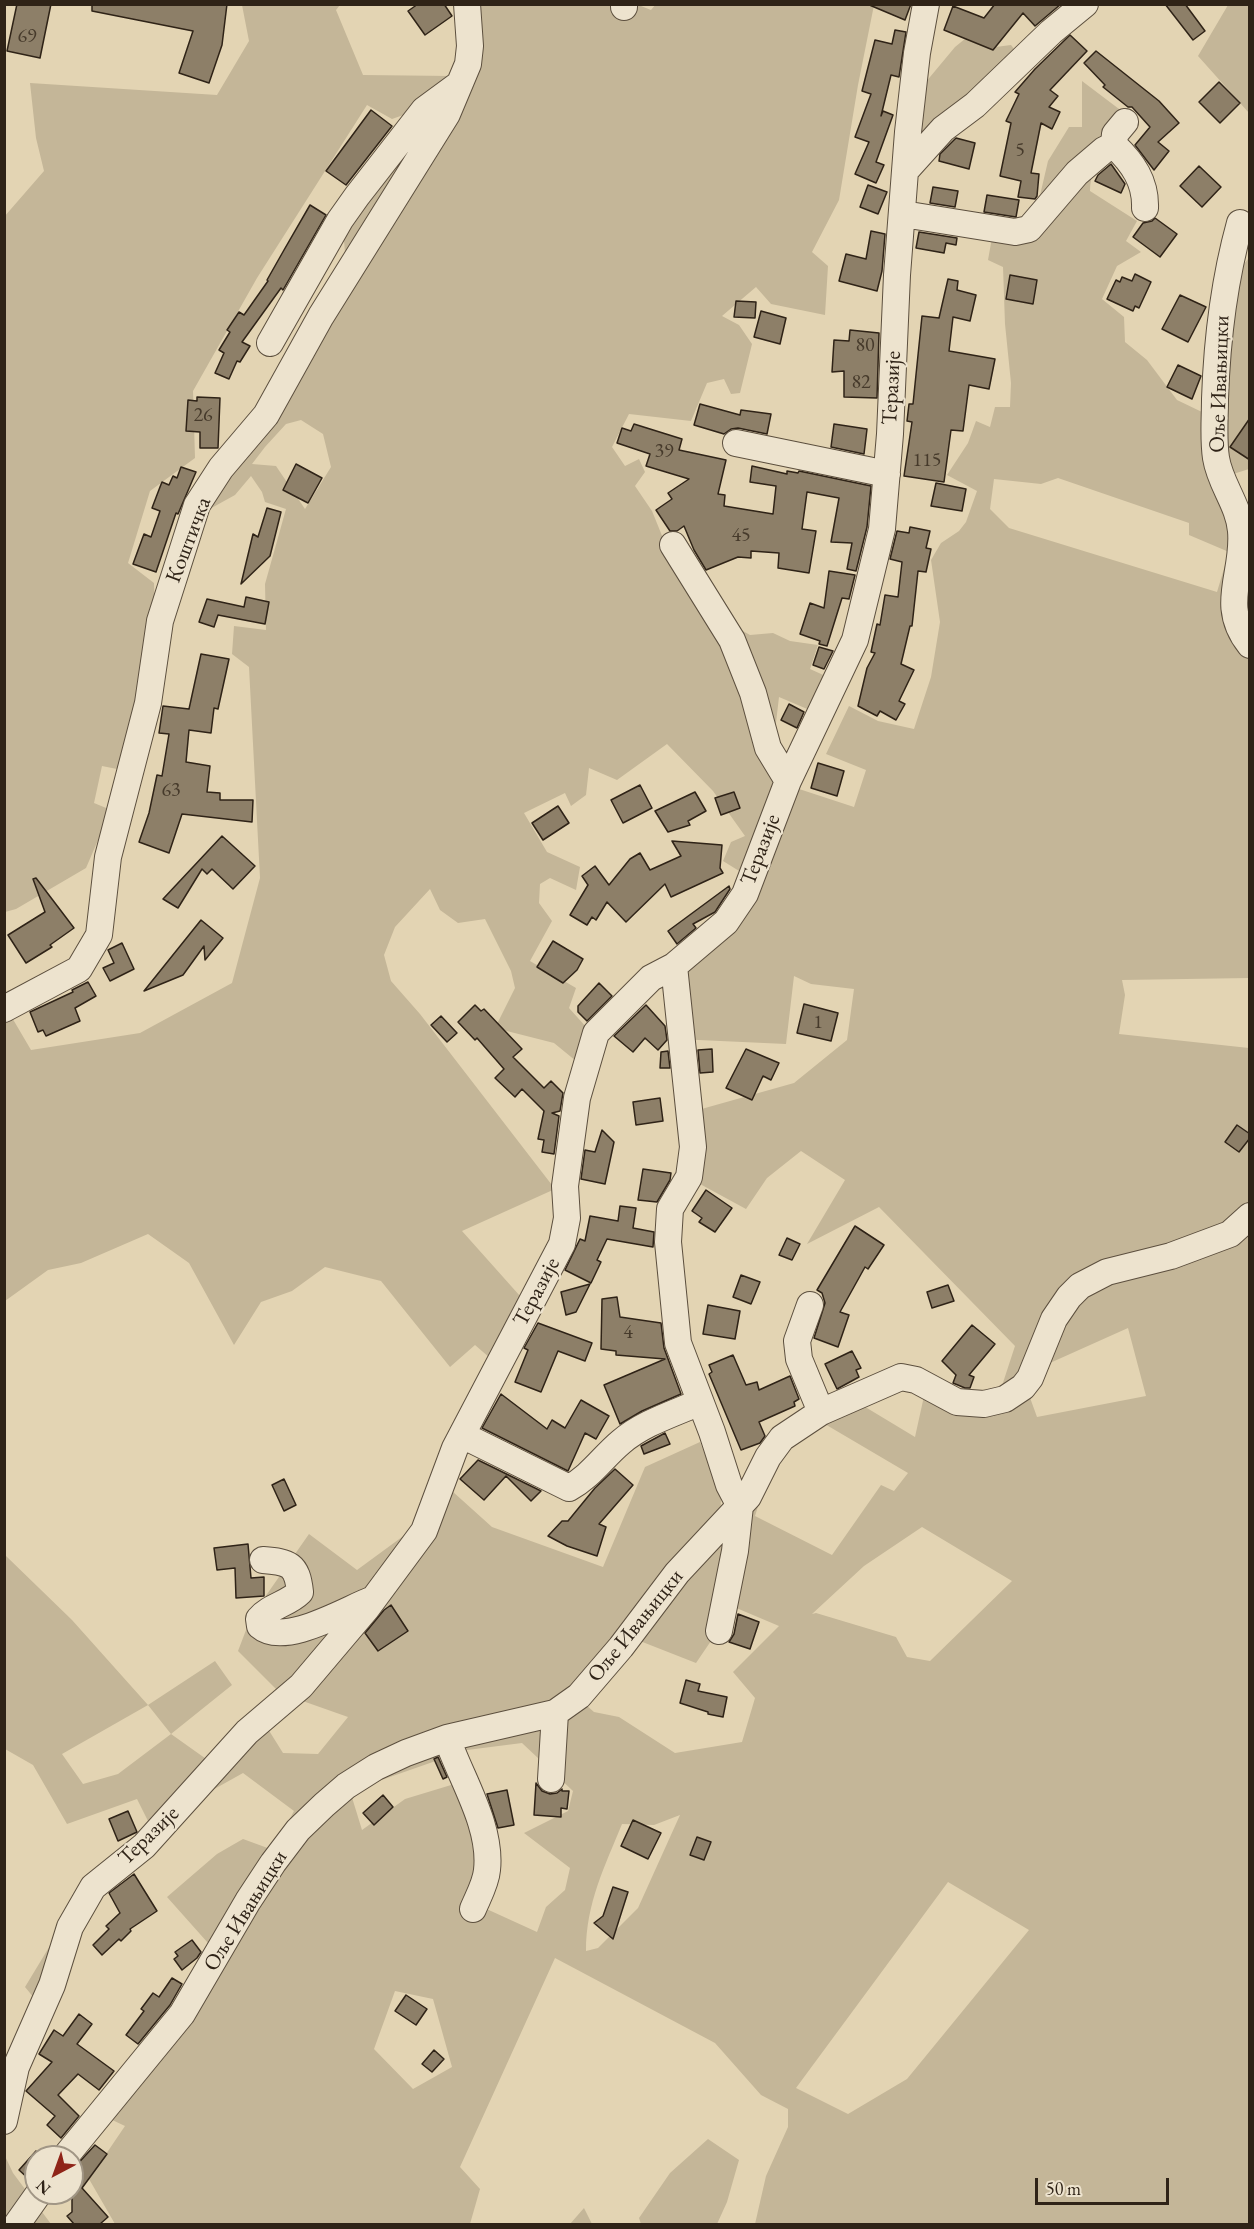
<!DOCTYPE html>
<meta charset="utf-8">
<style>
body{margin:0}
#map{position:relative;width:1254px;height:2229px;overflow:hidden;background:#e3d4b3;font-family:"EB Garamond",serif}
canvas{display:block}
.frame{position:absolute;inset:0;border:6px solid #2f2317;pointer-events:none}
.north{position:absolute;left:24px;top:2145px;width:60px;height:60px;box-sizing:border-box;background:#ede3ce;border:2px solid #a19685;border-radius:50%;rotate:221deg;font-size:16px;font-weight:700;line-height:24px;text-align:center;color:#2f2317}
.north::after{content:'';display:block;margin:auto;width:21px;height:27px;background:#8f2418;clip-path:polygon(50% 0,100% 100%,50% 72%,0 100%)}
.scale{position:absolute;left:1035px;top:2178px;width:134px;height:27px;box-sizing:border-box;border:3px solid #2f2317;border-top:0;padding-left:8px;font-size:18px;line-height:21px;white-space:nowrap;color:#2f2317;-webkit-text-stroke:4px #ede3ce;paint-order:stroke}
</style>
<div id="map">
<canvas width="1254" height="2229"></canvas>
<div class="frame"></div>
<div class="north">N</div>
<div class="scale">50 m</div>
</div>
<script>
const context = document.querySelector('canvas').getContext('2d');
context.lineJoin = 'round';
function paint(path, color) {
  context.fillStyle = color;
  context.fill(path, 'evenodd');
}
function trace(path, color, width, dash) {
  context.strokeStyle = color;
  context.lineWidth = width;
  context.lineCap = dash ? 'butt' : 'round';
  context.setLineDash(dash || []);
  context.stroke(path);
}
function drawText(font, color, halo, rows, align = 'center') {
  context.font = font + ' "EB Garamond",serif';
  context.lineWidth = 4.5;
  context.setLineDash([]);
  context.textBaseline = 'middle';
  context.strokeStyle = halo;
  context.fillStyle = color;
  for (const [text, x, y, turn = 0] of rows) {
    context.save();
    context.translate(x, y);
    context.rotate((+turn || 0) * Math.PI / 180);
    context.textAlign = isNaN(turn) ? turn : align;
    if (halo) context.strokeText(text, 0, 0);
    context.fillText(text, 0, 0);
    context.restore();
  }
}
const green = new Path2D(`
 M636,4L651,10L656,4L874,5L858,85L839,200L812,252L828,266L825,315L771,304L756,287L722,316L739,325L752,344L740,393L731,394L724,379L707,383L691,421L629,414L612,447L625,466L639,459L645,472L635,486L652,511L667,548L725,621L750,635L773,633L790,641L818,645L810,669L830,678L812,711L779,697L774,740L793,787L854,807L866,770L826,754L849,706L878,721L914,729L931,677L940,622L931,560L941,543L959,531L966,522L977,491L947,475L968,443L976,421L990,427L995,407H1010L1011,383L1005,324L1003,267L988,260L993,232L1034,237L1038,204L1048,161L1069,127H1082V81L1123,112C1107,136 1091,162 1090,191L1137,221L1126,241L1141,252L1117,266L1102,299L1124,317L1125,342L1147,360L1177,400L1202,412L1230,282L1248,259L1249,260V469L1230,475L1250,564L1249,978L1122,980L1125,995L1119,1034L1249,1048V2224H755L766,2176L788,2127V2109L761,2095L715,2043L555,1958L460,2167L480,2189L470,2224H115L89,2179L125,2126L108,2118L180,2013L208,1943L167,1897L217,1854L243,1839L273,1850L294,1811L243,1773L150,1825L137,1799L67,1824L33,1765L5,1749V1555L72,1620L148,1705L215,1661L232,1685L171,1734L209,1761L268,1729L283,1753L318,1754L348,1717L280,1693L238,1651L251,1617L309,1534L357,1570L417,1526L453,1428L452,1491L492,1527L603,1567L645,1467L700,1442L721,1496L720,1538L772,1462L755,1516L832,1555L881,1485L894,1491L908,1473L818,1420L852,1399L915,1437L928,1378L996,1404L1015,1346L879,1207L807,1244L845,1180L801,1151L767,1178L746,1209L700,1184L698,1110L794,1083L847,1040L854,989L811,984L794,976L786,1044L677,1039L669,978L700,950L744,874L723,861L731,842L745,836L713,791L667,744L617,780L589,768L586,795L571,806L565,793L524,813L547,852L580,867L576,890L550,878L540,884L539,903L552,921L530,961L576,988L569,1008L587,1028L576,1061L554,1043L495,1028L515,988L511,971L485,919L458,923L440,910L430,889L395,927L384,955L391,981L420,1014L555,1189L462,1231L520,1296L490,1358L475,1345L450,1367L381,1281L325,1267L292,1291L261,1302L234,1345L189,1263L148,1234L81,1263L48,1270L5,1301L4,1004L31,1050L140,1033L232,983L260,878L249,667L232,654L234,626L266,630L265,584L286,509L265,502L262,492L251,476L235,495L206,511L346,264L343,229L412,112L392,119L367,105L257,278L193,391L195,458L150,491L128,563L154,583L155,620L122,770L102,766L94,803L111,810L86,868L16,909L5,912L4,217L44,171L36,138L30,83L217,95L249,41L242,5H340L336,10L363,75L451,76L476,5ZM301,420L323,434L331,467L305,509L276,466L252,464L265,447L286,424ZM1058,478L1189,523V535L1229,552L1217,592L1009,528L990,509L994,479L1041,484ZM1128,1328L1146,1396L1037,1417L1029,1395L1041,1367ZM922,1527L1012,1581L930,1661L907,1657L896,1637L816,1613L812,1614L864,1566ZM734,1607L779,1626L733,1672L755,1698L742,1742L675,1753L619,1717L594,1712L569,1690L617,1632L696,1663ZM148,1705L171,1734L118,1774L83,1784L62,1754ZM522,1743L573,1791L568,1811L524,1833L570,1868L565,1890L546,1907L537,1932L480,1906L493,1853L461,1782L405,1799L362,1830L350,1791L467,1750ZM680,1815L638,1908L598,1948L586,1951C586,1903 605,1866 622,1824L654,1825ZM948,1882L1029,1930L907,2079L848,2114L796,2088ZM395,1991L433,1999L452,2067L413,2089L374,2049Z
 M1228,5H1249V113L1198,56Z
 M971,34L988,48L1011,45L1017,53L943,142L932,161L910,155L920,89L955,47Z
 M51,1944L39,2004L25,1987Z
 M708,2139L739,2160L727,2202L717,2224H641L639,2218L670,2173Z
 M4,2154L13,2173L51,2224H5Z
 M584,2208L592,2224H570Z`);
const building = new Path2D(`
 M17,4H51L40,58L7,51Z
 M92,4H227L222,45L209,83L179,73L193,31L92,11Z
 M418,4H444L452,16L425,35L408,11Z
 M867,4H911L905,20Z
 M995,4H1061L1035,26L1023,13L993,50L944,30L953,6L984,18Z
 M1165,4H1185L1205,31L1193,40Z
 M895,30L906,32L899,77L891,75L881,116L883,111L893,115L876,162L884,165L876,183L855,174L869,142L855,137L871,94L862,91L875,40L892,44Z
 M1070,35L1087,51L1050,90L1058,96L1049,107L1060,112L1052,129L1041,123L1031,173L1039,174L1037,196L1035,199L1018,197L1021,181L1000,176L1011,123L1006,121L1019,94L1015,92L1035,69Z
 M1096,51L1159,101L1179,123L1158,142L1169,151L1154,170L1135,145L1150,127L1132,107H1128L1103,87L1105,85L1084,63Z
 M1219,82L1240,103L1220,123L1199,102Z
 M371,110L392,126L346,185L326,171Z
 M956,138L975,143L969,169L939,161L940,154Z
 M1111,164L1125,184L1121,193L1095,181L1098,175Z
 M1199,166L1221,187L1202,207L1180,186Z
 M868,185L887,192L878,214L860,207Z
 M933,187L958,191L955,207L930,203Z
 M987,195L1019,200L1016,217L984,212Z
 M310,205L326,215L283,290L281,288L242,342L250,346L240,362L237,361L229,379L215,373L224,353L219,350L230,332L227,330L239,312L244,315L268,281L267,280L284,250Z
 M1155,218L1177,234L1160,257L1133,237L1143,223L1152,221Z
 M871,231L885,234L882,271L877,291L839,281L846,254L866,259Z
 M919,232L957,238L956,245L946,243L944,253L916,248Z
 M1135,274L1151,282L1139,308L1135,306L1133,311L1107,299L1116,280L1120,282L1122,277L1132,281Z
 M1010,275L1037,280L1033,304L1006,299Z
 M948,279L958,281L957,290L976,295L970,321L953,317L949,351L995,359L989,389L969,385L963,431L951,430L944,482L904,476L912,422L907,421L909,404H913L922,316L939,318Z
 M1180,295L1206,307L1188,342L1162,329Z
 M736,301L756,302L755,318L734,317Z
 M761,311L786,318L780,344L754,337Z
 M850,330L879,333L877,398L844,397V371L832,372L834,340L849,341Z
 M1178,365L1201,376L1192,399L1167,387Z
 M197,397L220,398L218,448H200V432L186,431L188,400L197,401Z
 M700,404L740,415L741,410L771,414L767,434L738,428L731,429L724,434L694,425Z
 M1250,418V460L1230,447Z
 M634,424L682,439L679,450L726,460L718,494L725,495L724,506L773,514L776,486L750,482L752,466L787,474V471L798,473L799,471L871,486L867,527L856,571L847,569L852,543L831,542L839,498L807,492L802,529L816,531L809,573L778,568L779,553L751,551V558L738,557L706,570L694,550L684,526L677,531H670L656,510L672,499L668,493L689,479L646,466L650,454L617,443L622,428L631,431Z
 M834,424L867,429L864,454L831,447Z
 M296,464L322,478L308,503L283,490Z
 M181,467L196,472L178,514L176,513L156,572L133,564L144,534L151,537L160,511L152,508L160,487L162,482L169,485L173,476L177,478Z
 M936,483L966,489L962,511L931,506Z
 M267,508L281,512L270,556L241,584L253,534L258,537Z
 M910,527L930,531L926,548L931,549L926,572L918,571L912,626H910L901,664L914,670L899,701L905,704L896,720L880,711L877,716L858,706L867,668L875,653L871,652L877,624L880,625L885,595L898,597L902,562L890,559L897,531L909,533Z
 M829,571L855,575L849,599L842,598L827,646L819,644L820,641L800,634L810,603L824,608Z
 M246,597L269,602L265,624L218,615L214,627L199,622L207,599L244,607Z
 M819,647L833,651L824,669L813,665Z
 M201,654L229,659L218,709L214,708L211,733L189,730L186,762L210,766L207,792L220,793V800H253L252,822L182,814L169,853L139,842L149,813L157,775L162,776L169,734L159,733L163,706L189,709Z
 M789,704L804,712L797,728L781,720Z
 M818,763L844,771L837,796L811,788Z
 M640,785L652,808L623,823L611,800Z
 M695,792L706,811L688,821L690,825L668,832L655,811Z
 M734,792L740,808L721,815L715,798Z
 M558,806L569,823L543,840L532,823Z
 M222,836L255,866L233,889L212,869L207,874L202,869L178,908L163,899Z
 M672,841L722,845L720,868L723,873L671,897L665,884L626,922L607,902L596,920L592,917L587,925L570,915L588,885L582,876L595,866L609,885L630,859L640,853L650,870L681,856Z
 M36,878L74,928L50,945L52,947L26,963L8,935L45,912L33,879Z
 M729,886L730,889L715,912L693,924L696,928L677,944L668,931Z
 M201,920L223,938L205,960L204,946L183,975L144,991Z
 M553,941L583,959L577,970L563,983L537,967Z
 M122,943L134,969L110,981L103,968L114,963L108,950Z
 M88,982L96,996L75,1008L80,1021L46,1036L43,1030L38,1032L30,1012L73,992L72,990Z
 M599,983L612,996L587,1021L578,1012V1006Z
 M804,1004L838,1013L831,1041L797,1033Z
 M475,1005L481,1011L484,1009L522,1049L513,1057L544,1088L551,1081L563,1093L560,1111L552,1113L559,1116L554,1154L542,1152L544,1140L538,1139L544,1111L522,1089L515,1097L495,1078L504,1069L477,1038L475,1040L458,1022Z
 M646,1005L665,1026L667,1040L658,1050L645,1038L633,1052L614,1036Z
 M441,1016L457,1033L447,1042L431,1025Z
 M712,1049L713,1072L700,1073L698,1050Z
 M746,1049L779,1063L771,1080L763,1076L752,1100L726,1088Z
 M668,1051L670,1068H660L661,1052Z
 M660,1098L663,1121L636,1125L633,1102Z
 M1237,1125L1250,1134V1138L1239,1152L1225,1142Z
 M602,1130L614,1142L605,1184L581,1179L585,1150L595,1152Z
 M643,1169L671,1173L670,1180L657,1202L638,1200Z
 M706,1190L732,1208L715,1232L699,1222L702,1218L692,1211Z
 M620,1206L636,1208L633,1228L654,1232L653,1247L607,1239L597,1260L601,1262L591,1283L565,1270L580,1239L585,1241L590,1216L618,1221Z
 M855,1226L884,1245L868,1269L865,1267L840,1312L849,1315L838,1347L814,1338L825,1303L822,1293L817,1290Z
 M787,1238L800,1244L792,1260L779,1255Z
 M741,1275L760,1282L751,1304L733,1297Z
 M590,1284L576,1312L566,1315L561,1292Z
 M948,1285L954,1301L932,1308L927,1292Z
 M617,1297L620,1317L661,1323L664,1348L681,1394L642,1411L620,1424L604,1385L665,1359L616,1355V1351L601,1349L602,1299Z
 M708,1305L740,1311L735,1339L703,1334Z
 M538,1323L592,1343L585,1361L558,1351L541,1392L515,1382L528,1350L524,1348Z
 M972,1325L995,1344L969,1375L974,1377L970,1388H965L953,1383L956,1375L942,1361Z
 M852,1351L861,1368L856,1370L859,1377L837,1389L825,1364Z
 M733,1355L746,1385L757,1382L759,1390L790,1376L799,1399L794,1402L795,1406L759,1422L765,1436L760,1443L741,1450L709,1374L712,1372L709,1365Z
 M501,1394L547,1429L552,1420L565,1428L581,1400L609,1416L596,1439L585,1433L568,1471L482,1428Z
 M665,1433L670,1444L644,1454L641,1446Z
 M478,1460L541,1491L531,1501L506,1476L484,1500L460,1479Z
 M615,1469L633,1485L599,1524L606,1527L597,1556L567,1546L548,1536L562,1521H568L595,1488Z
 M284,1479L296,1505L284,1511L272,1485Z
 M248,1544L251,1578L264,1577V1596L236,1598L235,1568L217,1570L214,1548Z
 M391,1605L408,1631L378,1651L365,1633L384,1610Z
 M738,1614L759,1622L750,1649L729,1642L734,1634Z
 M686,1680L700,1684L698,1691L727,1697L723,1717L708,1714V1712L680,1703Z
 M438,1757L447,1777L443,1779L434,1759Z
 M536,1783L542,1791L550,1794L557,1793L562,1789V1791H569L567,1809L561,1808V1817L534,1815Z
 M507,1790L514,1825L498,1828L487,1794Z
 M383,1795L393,1807L374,1825L363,1813Z
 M128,1811L137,1832L118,1841L109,1819Z
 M633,1820L661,1833L648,1859L621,1846Z
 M697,1837L711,1842L704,1860L690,1855Z
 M134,1874L157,1911L130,1929L131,1931L121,1941L119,1939L102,1955L93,1945L109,1929L106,1926L120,1913L109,1893Z
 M613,1887L628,1892L613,1939L594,1923L603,1916Z
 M192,1940L201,1952L197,1958L182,1970L174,1959L178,1956L175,1952Z
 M172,1978L182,1984L170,2005L138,2044L126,2035L144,2011L141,2009L153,1993L159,1997Z
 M406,1995L427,2009L416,2025L395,2011Z
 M79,2014L92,2024L77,2044L114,2071L99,2090L78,2074L58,2095L79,2116L61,2138L47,2125L55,2116L26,2091L52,2062L39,2054L54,2030L63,2036Z
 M434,2050L444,2059L432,2072L422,2064Z
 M95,2145L107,2154L82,2188L108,2217L100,2224H74L67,2216L72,2212V2170Z
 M36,2151V2179L31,2181L19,2170Z`);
const minor = new Path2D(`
 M624,7V4
 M1114,145L1115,134L1125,122
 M906,170L943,129L975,105L1051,32L1085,4
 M903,214L1015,232L1029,229L1077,173L1104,150L1114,145C1133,163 1146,182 1145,208
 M1240,223C1224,281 1217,338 1215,399C1215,418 1213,438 1216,458C1220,484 1239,505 1241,531C1245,574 1218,605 1250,645
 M270,343L340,220L357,196L424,110L458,85
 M736,443L887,474
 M673,545L732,640L753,693L768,748L788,781
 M674,966L693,1147L689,1177L670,1209L668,1242L678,1343L712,1432L729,1485L740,1506L735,1551L719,1631
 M4,1009L79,969L99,935L108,857L148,703L160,621L197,505L221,468L266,415L321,316L447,114L468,64L470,46L467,4
 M810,1305L797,1341L799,1359L821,1412
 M462,1435L569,1488C590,1477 603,1457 621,1442C643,1423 673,1414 700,1402
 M263,1560C289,1562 297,1564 300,1592C288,1604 270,1606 259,1619L260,1626C284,1647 345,1610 371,1600
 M447,1738C461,1779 492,1826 487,1870C486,1883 478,1897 473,1909
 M551,1779L555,1713
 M4,2121L16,2067L52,1985L70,1927L93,1887L144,1846L247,1732L301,1686L367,1608L424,1531L455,1448L562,1244L567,1218L565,1186L577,1098L596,1033L651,978L674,966L726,922L745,894L788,781L855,640L882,529L890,434L897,275L908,132L917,53L926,4
 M65,2157L182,2014L248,1901L273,1863L298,1830L324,1805L346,1786L376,1767L406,1753L447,1738L555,1713L579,1696L621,1647L677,1573L748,1497L768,1457L782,1438L821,1412L901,1377L916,1380L957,1402L984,1404L1005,1399L1023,1387L1030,1378L1054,1319L1069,1297L1080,1286L1107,1272L1171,1256L1230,1234L1250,1216
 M17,2224L39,2193`);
const numberNames = [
 ["69",27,37],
 ["5",1020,151],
 ["80",865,346],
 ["82",861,383],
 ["26",203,416],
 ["39",664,452],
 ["115",927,461],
 ["45",741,536],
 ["63",171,791],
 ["1",818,1023],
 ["4",628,1333]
];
const streetNames = [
 ["Оље Ивањицки",1220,384,-88],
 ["Теразије",892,388,-87],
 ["Коштичка",189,540,-69],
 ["Теразије",761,850,-69],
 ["Теразије",537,1292,-62],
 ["Оље Ивањицки",636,1626,-51],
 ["Теразије",149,1836,-44],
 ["Оље Ивањицки",246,1911,-58]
];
paint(green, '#c4b698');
paint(building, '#8d7f68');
trace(building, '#2f2317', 1.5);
trace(minor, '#5c4f3e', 28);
trace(minor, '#ede3ce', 26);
drawText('20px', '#463a2b', null, numberNames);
drawText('22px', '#2f2317', '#ede3ce', streetNames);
</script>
